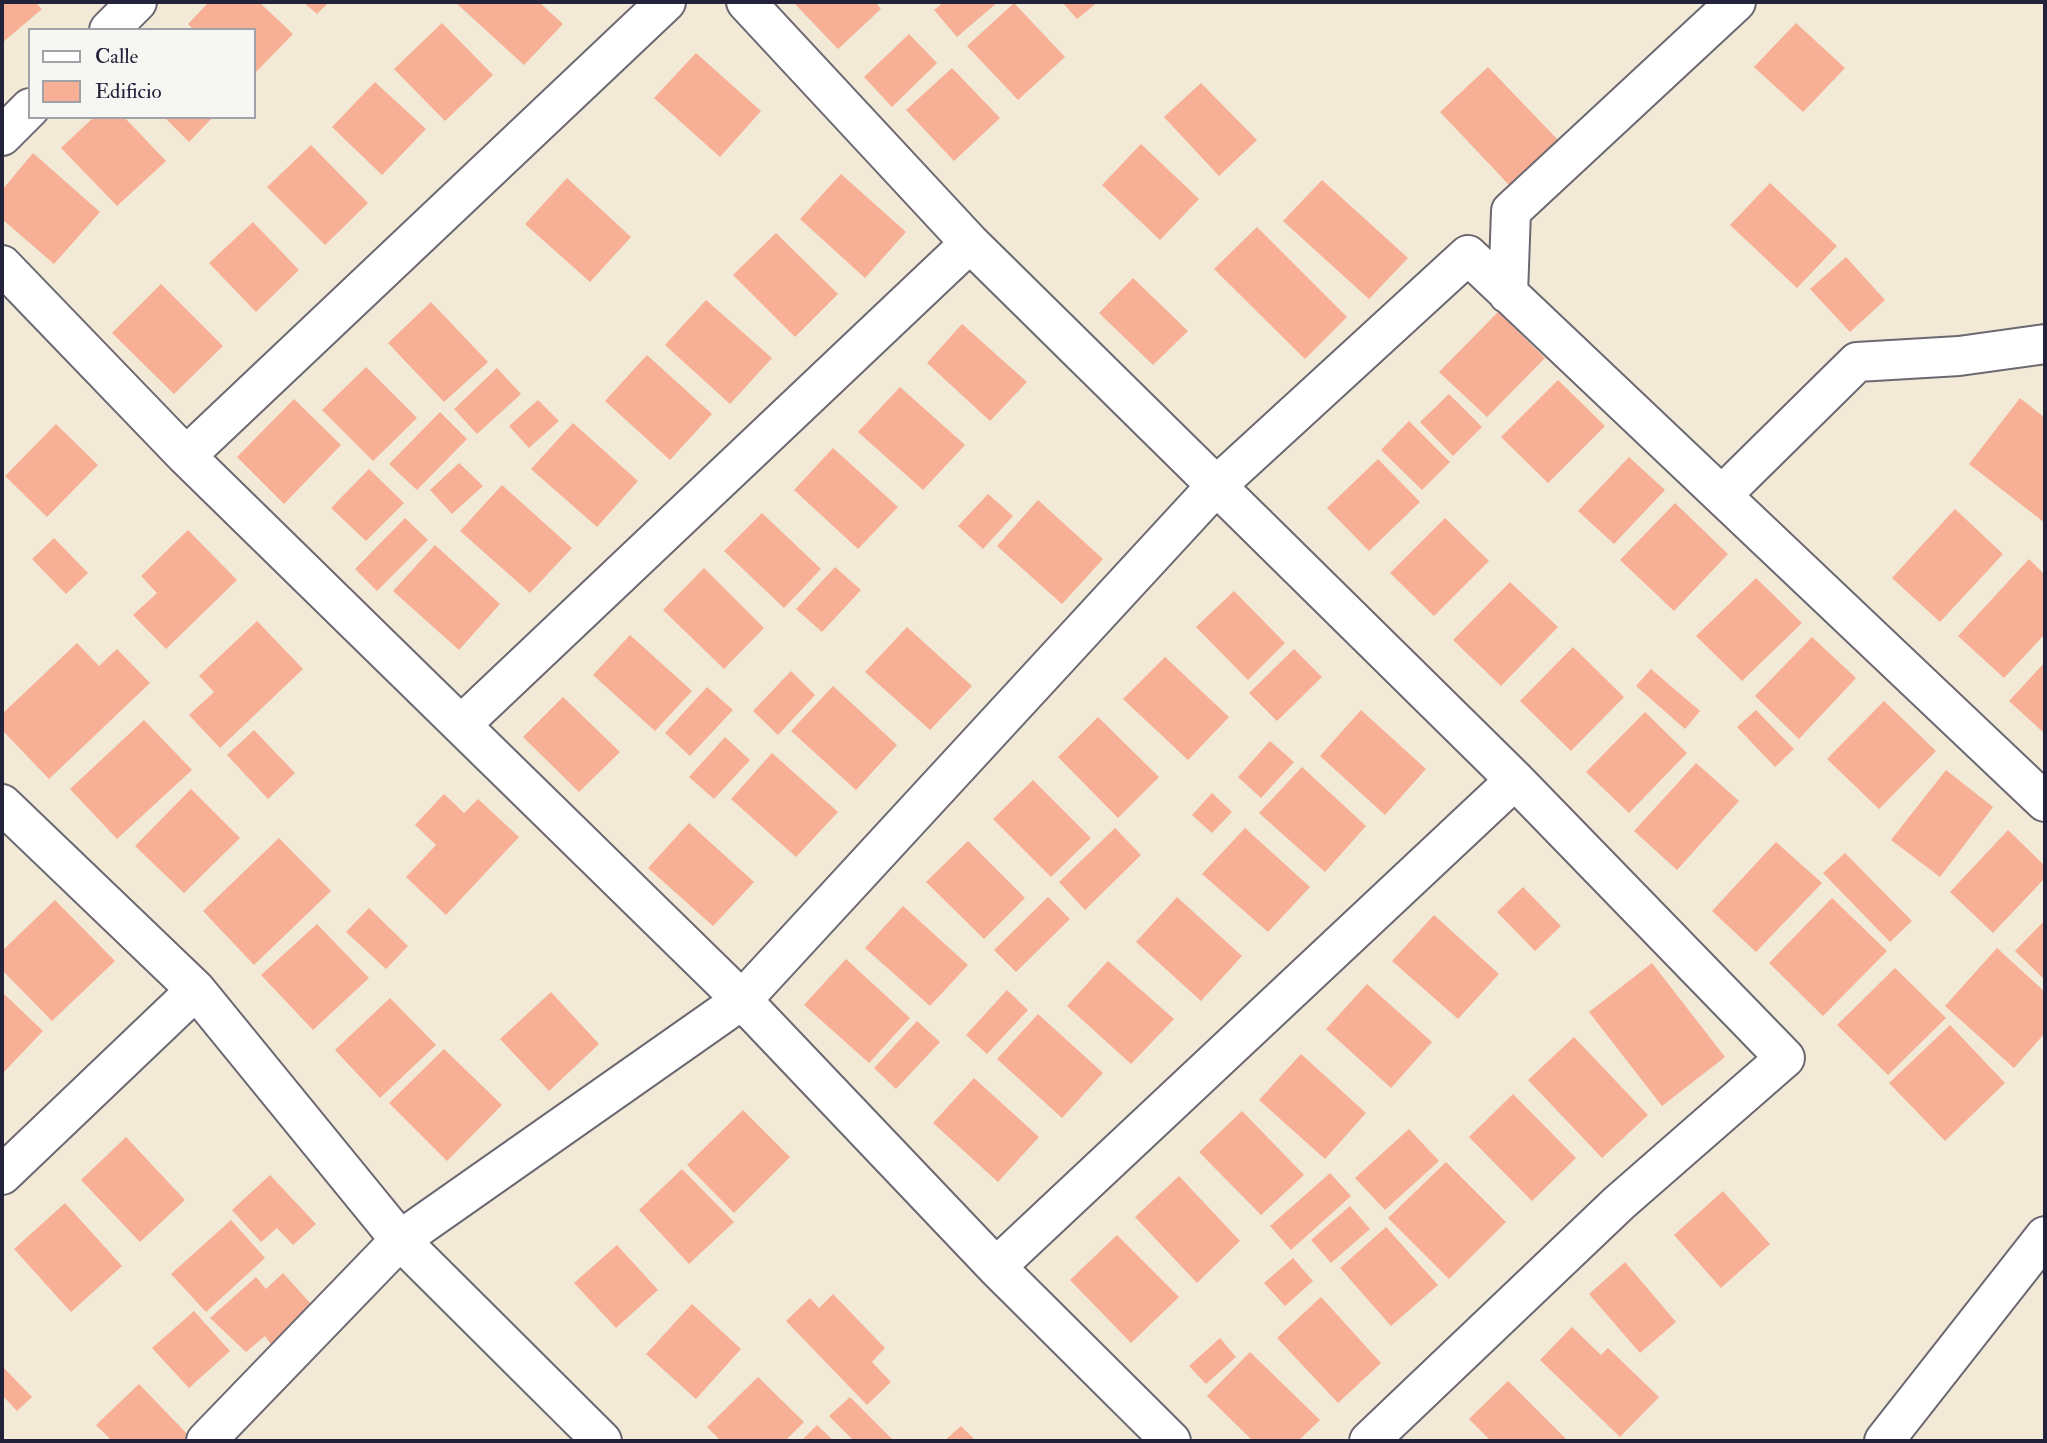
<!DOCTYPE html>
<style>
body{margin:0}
#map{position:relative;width:2047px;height:1443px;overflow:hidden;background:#f2ead7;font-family:"IM FELL Double Pica",serif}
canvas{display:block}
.frame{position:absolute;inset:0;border:4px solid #22223b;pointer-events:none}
.legend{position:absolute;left:28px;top:28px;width:228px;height:91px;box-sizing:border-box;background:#f6f6f2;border:2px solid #a1a1a9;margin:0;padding:9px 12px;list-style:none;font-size:21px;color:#22223b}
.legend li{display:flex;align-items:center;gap:14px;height:35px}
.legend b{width:35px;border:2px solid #a1a1a9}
</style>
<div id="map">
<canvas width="2047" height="1443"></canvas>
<div class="frame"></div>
<ul class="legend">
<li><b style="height:9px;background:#fff"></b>Calle</li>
<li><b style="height:19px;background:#f7af95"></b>Edificio</li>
</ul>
</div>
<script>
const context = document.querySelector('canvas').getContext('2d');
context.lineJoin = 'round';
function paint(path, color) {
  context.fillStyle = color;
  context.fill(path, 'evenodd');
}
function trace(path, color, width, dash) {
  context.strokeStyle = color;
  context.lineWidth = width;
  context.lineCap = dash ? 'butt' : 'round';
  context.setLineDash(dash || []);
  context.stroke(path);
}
const building = new Path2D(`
 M2,2H35L42,9L2,43Z
 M209,2H259L293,34L254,74V30H194L188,24Z
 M303,2H329L317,14Z
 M455,2H539L563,24L524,65Z
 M793,2H875L881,9L838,49Z
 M944,2H998L957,37L934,10Z
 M1062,2H1098L1077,19Z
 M1014,3L1065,57L1018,100L967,46Z
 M442,23L493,75L445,121L394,69Z
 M1796,23L1845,68L1803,112L1754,67Z
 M909,34L937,63L892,107L864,77Z
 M696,53L761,111L720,157L654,98Z
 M1488,67L1558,140L1510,186L1440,112Z
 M952,68L1000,118L954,161L906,110Z
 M375,82L426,129L382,175L332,127Z
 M1201,83L1257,140L1219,176L1164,117Z
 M94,117H124L166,161L117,206L61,148Z
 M164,117H213L189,142Z
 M1141,144L1199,199L1160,240L1102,185Z
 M311,145L368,203L325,245L267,187Z
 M33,153L100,212L54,264L2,219V190Z
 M841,174L906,232L865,278L800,219Z
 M567,178L631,237L590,282L525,224Z
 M1322,180L1408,258L1369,299L1283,221Z
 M1770,183L1837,246L1797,288L1730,225Z
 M253,222L299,270L256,312L209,263Z
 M1257,227L1347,317L1305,359L1214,269Z
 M776,233L838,294L795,337L733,275Z
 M1846,257L1885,300L1850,332L1810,289Z
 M1133,278L1188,331L1153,365L1099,313Z
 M161,284L223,346L174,394L112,333Z
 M706,300L772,358L730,404L665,345Z
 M431,302L488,362L444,402L388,343Z
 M1498,312L1545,358L1487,417L1439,372Z
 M962,324L1027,382L990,421L927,363Z
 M647,355L712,414L670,460L605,401Z
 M366,367L417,418L373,461L322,410Z
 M497,368L521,394L477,434L454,409Z
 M1558,380L1605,426L1548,483L1501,437Z
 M900,387L965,445L923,490L858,432Z
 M1449,394L1482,427L1453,456L1420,422Z
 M2020,398L2045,418V523L1969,464Z
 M294,399L341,445L284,504L237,457Z
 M538,400L559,421L529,448L509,426Z
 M440,412L467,439L417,490L389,464Z
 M1409,421L1450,462L1422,490L1381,450Z
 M573,423L638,481L597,527L531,469Z
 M56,424L98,465L47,517L5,476Z
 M833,448L898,507L858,549L794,490Z
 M1629,457L1665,490L1614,544L1578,511Z
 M1378,459L1420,502L1369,551L1327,508Z
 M459,463L483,486L452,514L430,490Z
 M369,469L404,503L366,541L331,508Z
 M502,485L572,548L530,593L460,531Z
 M988,494L1013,516L983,549L958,526Z
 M1038,500L1103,559L1062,604L997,546Z
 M1675,503L1728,554L1674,611L1620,560Z
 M1955,509L2003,554L1940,622L1892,578Z
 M762,513L821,569L784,608L724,551Z
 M405,518L428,540L377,591L355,569Z
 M1445,518L1489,561L1434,616L1390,573Z
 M188,530L237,580L166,649L133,615L157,593L141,576Z
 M54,538L88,573L66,594L32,559Z
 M435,545L500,604L459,650L393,591Z
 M2029,559L2045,575V634L2004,678L1958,636Z
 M835,567L861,590L822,632L796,609Z
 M704,568L764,628L724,669L663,610Z
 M1756,578L1802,623L1742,681L1696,636Z
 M1510,582L1558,627L1501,686L1453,640Z
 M1234,591L1285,643L1248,680L1196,627Z
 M257,621L303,669L220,748L189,715L214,692L199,676Z
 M907,627L972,686L930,730L865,672Z
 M630,635L692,691L655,731L593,675Z
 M1812,637L1856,678L1799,739L1755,696Z
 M77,643L99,666L117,649L150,683L49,779L2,730V714Z
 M1573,647L1624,697L1571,751L1520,701Z
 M1294,649L1322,677L1277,721L1249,693Z
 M1165,657L1229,717L1188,760L1123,699Z
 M2045,662V734L2009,701Z
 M1651,669L1700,711L1685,729L1636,686Z
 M791,671L815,695L778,735L753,711Z
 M833,686L897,745L856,790L791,731Z
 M707,687L733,710L690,756L665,733Z
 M563,697L620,752L579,792L523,737Z
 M1884,701L1936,751L1879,809L1827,759Z
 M1361,710L1426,769L1385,815L1320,756Z
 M1756,710L1794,749L1775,767L1737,727Z
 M1645,712L1687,753L1629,813L1586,772Z
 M1098,717L1159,777L1118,818L1058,757Z
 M144,720L192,770L117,839L70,789Z
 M254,730L295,773L268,799L227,755Z
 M725,737L750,760L714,799L689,777Z
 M1270,741L1294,762L1261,798L1238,777Z
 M772,753L838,812L796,857L731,799Z
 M1696,763L1739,801L1677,870L1634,831Z
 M1302,767L1366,826L1325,872L1259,813Z
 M1946,770L1993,807L1940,877L1891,840Z
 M1033,780L1091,838L1051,877L993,819Z
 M191,789L240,838L184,893L135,846Z
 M1212,793L1232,812L1212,833L1192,815Z
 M444,794L464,813L478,799L519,837L446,915L406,877L436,845L415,825Z
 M689,823L754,882L713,926L648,868Z
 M1115,828L1141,855L1085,910L1059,882Z
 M1245,828L1310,887L1268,932L1202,874Z
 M2008,830L2045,866V878L1993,933L1950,892Z
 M279,838L331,891L254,965L203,911Z
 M968,841L1025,898L984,939L926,882Z
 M1776,842L1822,883L1756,952L1712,911Z
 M1845,853L1912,921L1890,942L1823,873Z
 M1523,887L1561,926L1535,951L1497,912Z
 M1048,897L1070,919L1016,972L994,950Z
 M1177,897L1242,956L1201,1001L1136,942Z
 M1832,898L1887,951L1823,1016L1769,963Z
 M55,900L115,961L52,1021L2,970V951Z
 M903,906L968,965L930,1006L865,948Z
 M369,908L408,946L386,969L346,932Z
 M1434,915L1499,974L1458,1019L1392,961Z
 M2045,920V980L2015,951Z
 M317,924L369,978L313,1030L261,975Z
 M1997,948L2045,992V1033L2014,1068L1945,1006Z
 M846,959L910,1018L869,1063L804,1005Z
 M1108,961L1174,1019L1131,1064L1067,1006Z
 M1652,963L1725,1057L1662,1106L1589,1012Z
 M1895,968L1946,1018L1888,1075L1837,1025Z
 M1367,984L1432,1042L1391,1088L1326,1029Z
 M1007,990L1028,1010L987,1054L966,1035Z
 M2,992L43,1031L2,1074Z
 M551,992L599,1044L549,1091L500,1039Z
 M390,998L436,1045L380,1098L335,1050Z
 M1038,1014L1103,1073L1062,1118L997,1059Z
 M917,1021L940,1042L896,1089L874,1068Z
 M1950,1025L2005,1083L1945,1141L1889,1083Z
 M1574,1037L1648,1115L1602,1158L1528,1080Z
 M444,1049L502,1105L447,1161L389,1103Z
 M1301,1054L1366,1113L1325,1159L1259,1100Z
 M974,1078L1039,1137L998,1182L933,1123Z
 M1513,1094L1576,1158L1532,1201L1469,1137Z
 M743,1110L790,1157L734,1213L687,1165Z
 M1242,1111L1304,1175L1261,1215L1199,1152Z
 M1409,1129L1439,1161L1385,1210L1355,1178Z
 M126,1137L185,1200L140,1242L81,1180Z
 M1446,1162L1506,1222L1449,1279L1388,1218Z
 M682,1169L734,1222L689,1264L639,1210Z
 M1330,1173L1351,1196L1291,1250L1270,1226Z
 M270,1175L316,1224L293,1245L277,1228L261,1242L232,1210Z
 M1179,1176L1240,1241L1197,1283L1135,1217Z
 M1723,1191L1770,1244L1721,1288L1674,1235Z
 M65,1203L122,1266L71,1312L14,1249Z
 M1350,1206L1370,1229L1331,1263L1311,1240Z
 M231,1220L265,1258L206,1312L171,1274Z
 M1386,1227L1438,1285L1391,1326L1340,1268Z
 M1117,1235L1179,1297L1131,1343L1070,1280Z
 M617,1245L658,1290L616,1328L574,1283Z
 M1293,1258L1313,1281L1285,1306L1264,1283Z
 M1625,1262L1676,1322L1640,1353L1589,1294Z
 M283,1273L311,1304L275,1350L265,1336L246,1352L210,1318L256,1277L266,1289Z
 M833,1294L885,1348L872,1362L891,1382L867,1405L786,1321L810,1298L819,1308Z
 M1321,1297L1381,1363L1338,1403L1277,1338Z
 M692,1304L741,1349L696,1399L646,1354Z
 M194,1311L230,1351L189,1388L152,1348Z
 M1572,1327L1601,1355L1608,1348L1659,1397L1620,1437L1540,1360Z
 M1220,1338L1236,1357L1206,1384L1189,1366Z
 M1250,1352L1320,1420L1298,1441H1253L1207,1396Z
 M2,1366L32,1397L17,1411L2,1395Z
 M758,1377L804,1422L785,1441H721L707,1427Z
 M1508,1381L1568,1441H1491L1469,1419Z
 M139,1384L194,1441H112L96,1425Z
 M850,1397L894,1441H854L829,1416Z
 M817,1425L834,1441H801Z
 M961,1426L976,1441H944Z`);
const minor = new Path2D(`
 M746,2L970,243L1515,780L1785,1058L1619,1203L1369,1441
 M109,30L137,2
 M2,136L30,108
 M2,265L186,456L742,1000L996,1267L1171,1441
 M1508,294L1511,211L1736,2
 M186,456L666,2
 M1722,495L1857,362L1959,356L2045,344
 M461,725L970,243
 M2,804L196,990L400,1240L602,1441
 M2,1175L196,990
 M996,1267L1515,780
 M206,1441L400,1240L742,1000L1215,487L1468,255L2045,802
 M1884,1441L2045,1236`);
paint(building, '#f7af95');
trace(minor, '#6b6872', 42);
trace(minor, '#fff', 38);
</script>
